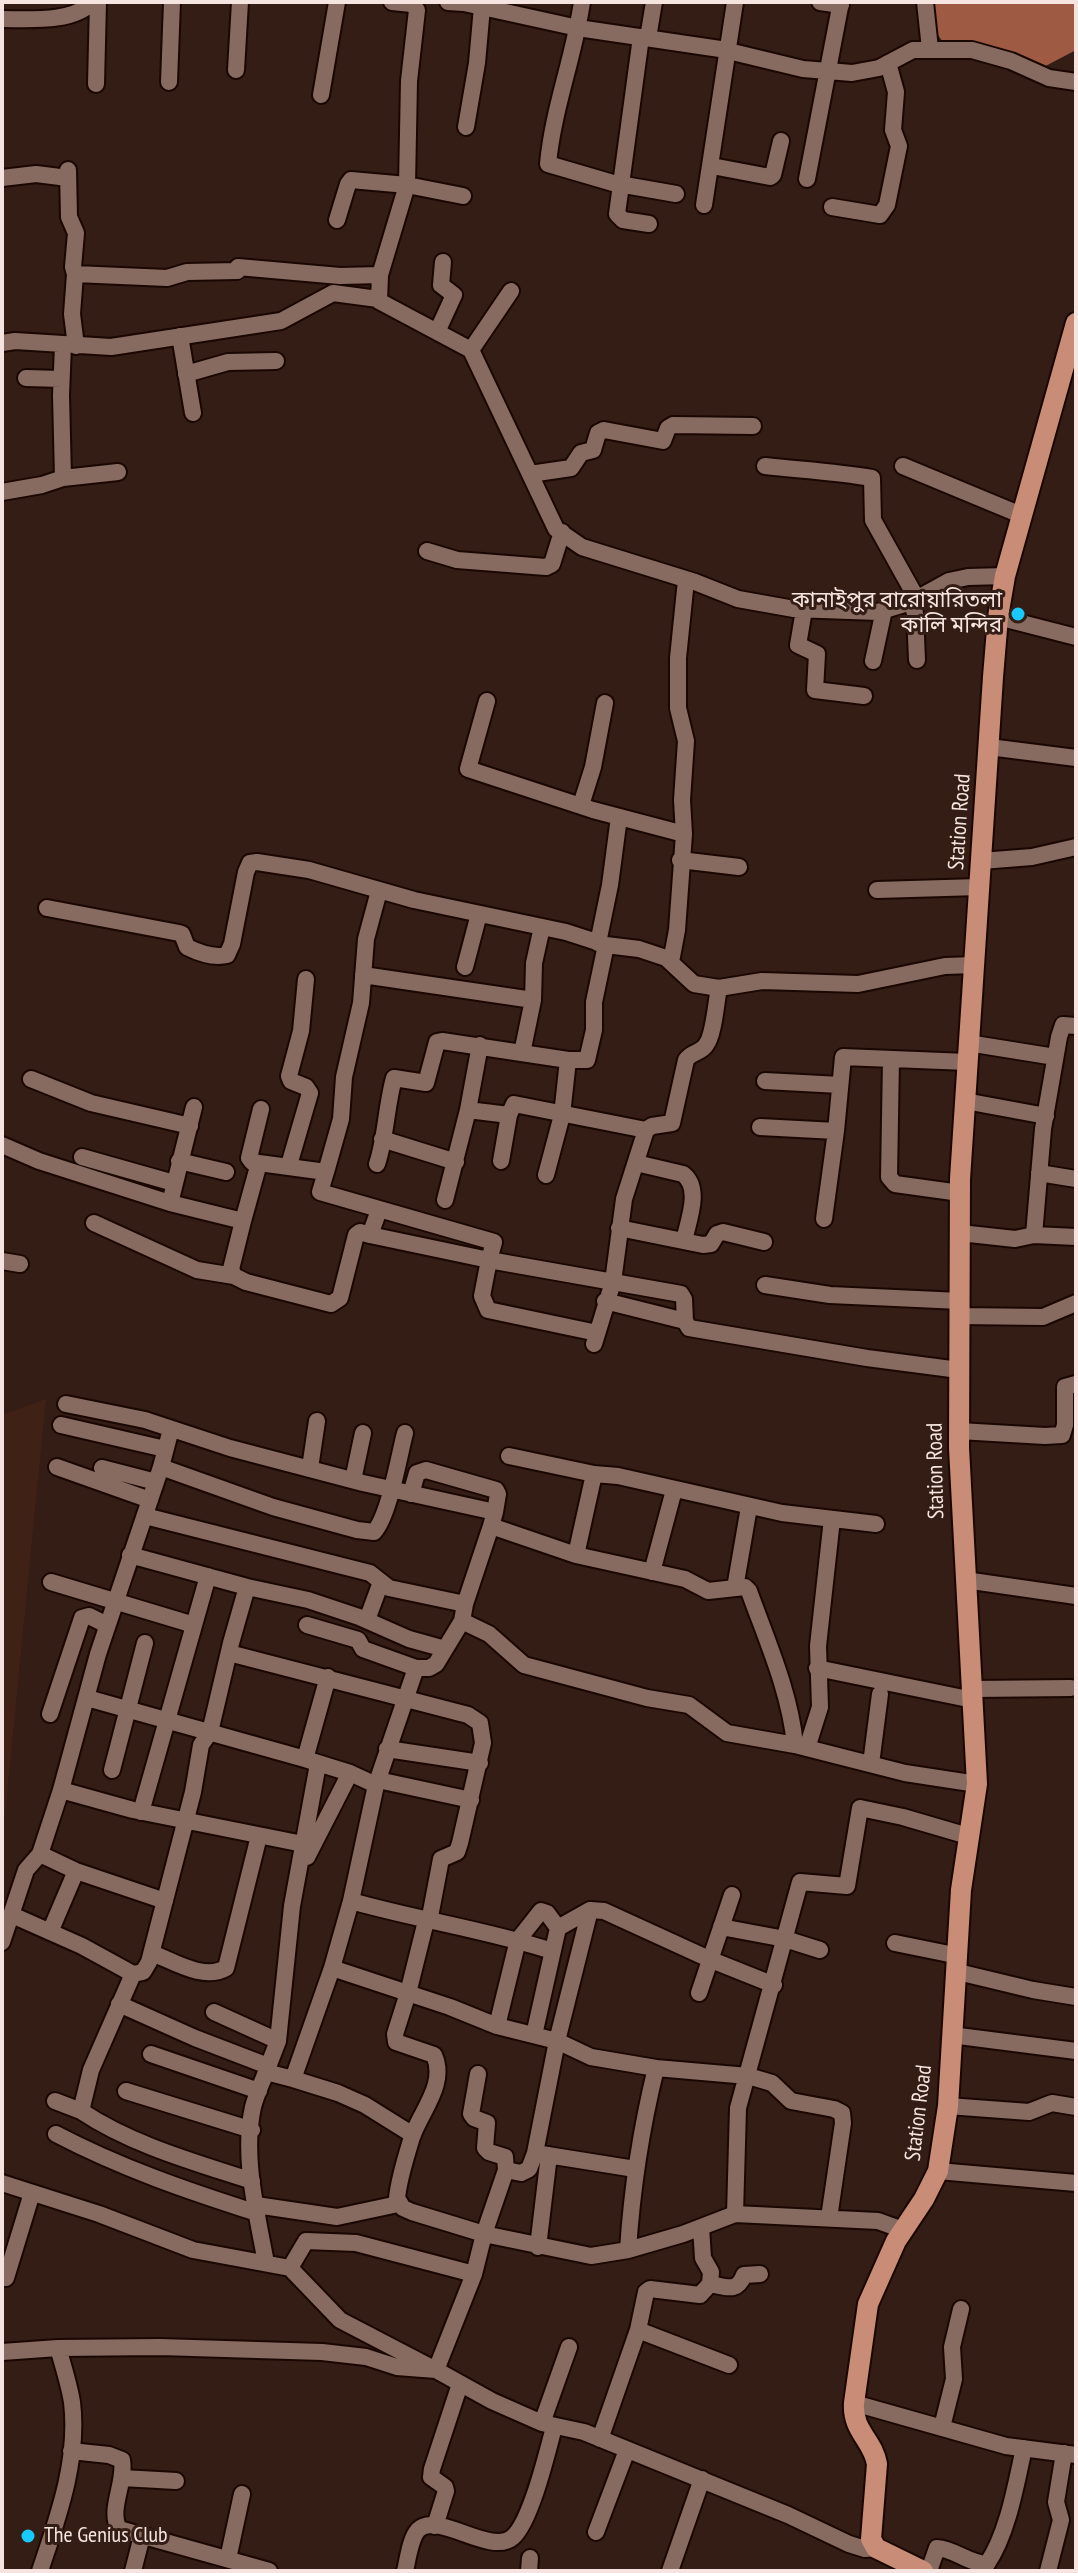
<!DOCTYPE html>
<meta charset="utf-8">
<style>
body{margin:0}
#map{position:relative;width:1078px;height:2573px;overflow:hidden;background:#341d15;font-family:"PT Sans Narrow",sans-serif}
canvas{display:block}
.frame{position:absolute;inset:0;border:4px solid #f5e4df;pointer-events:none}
</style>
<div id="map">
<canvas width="1078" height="2573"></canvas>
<div class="frame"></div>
</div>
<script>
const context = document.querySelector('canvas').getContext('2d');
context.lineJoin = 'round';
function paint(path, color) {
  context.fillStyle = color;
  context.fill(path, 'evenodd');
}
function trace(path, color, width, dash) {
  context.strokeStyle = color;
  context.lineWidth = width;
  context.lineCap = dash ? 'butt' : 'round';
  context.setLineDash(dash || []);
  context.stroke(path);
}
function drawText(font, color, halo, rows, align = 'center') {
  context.font = font + ' "PT Sans Narrow","Noto Sans Bengali",sans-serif';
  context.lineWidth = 6;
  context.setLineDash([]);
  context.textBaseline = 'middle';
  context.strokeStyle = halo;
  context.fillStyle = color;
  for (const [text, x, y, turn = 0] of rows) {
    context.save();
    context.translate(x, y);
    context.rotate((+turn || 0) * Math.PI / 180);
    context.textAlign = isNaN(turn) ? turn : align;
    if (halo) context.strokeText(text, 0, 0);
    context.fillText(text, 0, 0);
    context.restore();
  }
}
const built = new Path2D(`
 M46,1399L2,1845V1415Z`);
const water = new Path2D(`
 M928,2H1076V50L1038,70L945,45L931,25Z`);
const minor = new Path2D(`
 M392,2L412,4L417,10L409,81L407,185L380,275L379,301L471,350L556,529L582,547L695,582L738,599L794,609L878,612L911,602L949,581L968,577L1005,576
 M448,2L464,3L578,28L720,49L803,69L852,73L879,68L913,50H972L1011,61L1049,78L1076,82
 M582,2C574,57 553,109 548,164L613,183L676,194
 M820,2L841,5
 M925,2L930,49
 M2,19C28,19 74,23 92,2
 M641,37L617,214L623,220L649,224
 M648,38L654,2
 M236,70L240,2
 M169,82L172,2
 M96,84L98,2
 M321,95L337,2
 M466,127L477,63L482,7
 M712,166L770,177L773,175L781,141
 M68,170L69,217L76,233L73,267L75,274L167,278L187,272L237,271L238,267L340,276L380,275
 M2,178L36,174L68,178
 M807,179L841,2
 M704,205L735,2
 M832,207L880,215L887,205L899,146L893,130L896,92L888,63
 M337,220L348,184L351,180L407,185L463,196
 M75,274L72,314L76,346
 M437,332L454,295L441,285L443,262
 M180,336L193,413
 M2,343L15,341L111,347L281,321L333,293L378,299
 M471,350L511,291
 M186,374L228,362L276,361
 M26,378L61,379
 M765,466C801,470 837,472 872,478L873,520L917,599
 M903,466L1021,515
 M530,474L571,468L581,453L593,450L598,433L604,430L663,441L668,428L673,425L753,426
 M63,478L118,472
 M2,492L42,485L63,478L61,395L63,345
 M427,551L457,560L546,567L552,564L562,532
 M911,602L915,613L917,660
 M804,610L798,645L817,654L815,690L864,696
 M998,617L1076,637
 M873,661L884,610
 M487,701L468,769L593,810L684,834L677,930L671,962
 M989,747L1076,758
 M581,805L593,767L605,703
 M684,834L682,800L686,741L678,708V658L686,580
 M680,860L739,867
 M981,861L1032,857L1076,847
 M877,890L979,887
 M47,908L179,933L182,934L187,947C199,953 214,958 227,955L232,944L246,872L250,863L257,862L309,870L414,900L566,932L606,945
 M598,943L610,885L619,817
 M465,967L479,914
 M363,975L533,1000
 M968,1043L1055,1057
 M522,1053L533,1000L534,963L542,927
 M891,1059L889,1177L895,1184L960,1193
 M31,1079L91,1103L190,1126
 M765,1081L840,1085
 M965,1101L1046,1116
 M468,1110L509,1115
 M760,1127L836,1131L843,1057L967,1062
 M382,1139L456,1162
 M2,1145L39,1161L170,1203L243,1221L259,1163L326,1172L320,1192L494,1242L489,1260L681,1294L684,1299L685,1321
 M82,1157L174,1183
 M179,1161L226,1172
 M501,1161L509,1115L514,1104L646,1130
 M259,1163L252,1162L249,1158L261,1109
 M636,1163L683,1174C702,1188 688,1221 684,1241
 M377,1164C386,1137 386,1107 394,1078L426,1083L437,1042L442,1041L568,1060H587L594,1030V1002L606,945L639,949L666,958L694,984L719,988
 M289,1165L310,1093L306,1087L291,1081L289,1076L301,1031L306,979
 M326,1172L341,1119L344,1077L361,1003L366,939L379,891
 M1039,1173L1076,1179
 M546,1175L562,1115L568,1060
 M445,1200L468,1110L480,1045
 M170,1203L194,1107
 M824,1219L836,1131
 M243,1221L231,1269L234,1276L246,1282L331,1304L340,1298L356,1235L360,1232L370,1235L379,1210
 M94,1223L197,1270L234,1276
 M619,1228L703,1245L711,1244L717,1234L723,1232L764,1242
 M960,1233L1015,1239L1034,1235L1076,1237
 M370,1235L489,1260L482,1296L488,1310L597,1333
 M1034,1235L1043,1129L1059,1037L1063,1025L1076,1026
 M2,1261L20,1264
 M765,1285L830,1295L960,1301
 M605,1301L685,1321L689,1328L867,1358L959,1370
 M959,1316L1043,1317L1076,1303
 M594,1344L613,1282L624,1199L646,1130L652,1126L672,1123L686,1060C691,1052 701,1053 706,1045C714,1035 716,1002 719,988L762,981L858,984L945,966L974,965
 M66,1404L145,1420L230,1448L363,1483L495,1512L491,1526L576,1555L685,1579L708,1591L745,1587L749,1591C767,1641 790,1692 795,1745L905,1773L977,1784
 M61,1425L165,1449
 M959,1431L1045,1436L1062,1435L1065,1425V1387L1076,1384
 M509,1456L594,1474
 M57,1467L150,1500
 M161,1467L273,1507L357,1530L374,1532C389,1516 399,1456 405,1433
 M102,1468L156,1482
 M310,1468L317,1421
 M353,1480L363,1433
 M411,1494L417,1473L426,1470L496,1490L498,1494L495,1512
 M145,1516L370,1573L389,1588L465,1604L462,1621L436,1664L429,1668H416L376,1785L351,1901L332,1968L293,2079L266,2072C262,2083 256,2095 253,2107C242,2157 257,2213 266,2263
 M130,1555L247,1587
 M576,1555L594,1474L618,1476L782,1513L876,1524
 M652,1572L674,1490
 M965,1580L1076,1596
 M51,1582L194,1625
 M735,1588L749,1507
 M465,1604L491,1526
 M367,1620L381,1582
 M462,1621L489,1634L524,1665L647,1698L689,1705L727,1733L795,1745
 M307,1625L358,1640L363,1649L416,1668
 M229,1653L468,1715L480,1723L483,1743L460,1843L457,1852L441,1859L429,1922
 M817,1668L973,1700
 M972,1689L1071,1688
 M87,1698L305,1759L350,1773L376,1785
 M50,1714L82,1618L89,1616L107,1625
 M807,1748L820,1707L818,1646L832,1519
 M387,1749L480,1763
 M305,1759L328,1677
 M871,1764L880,1694
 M112,1770L145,1643
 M378,1780L471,1800
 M61,1790L133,1810L303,1844
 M141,1812L208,1576
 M40,1854L76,1871L165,1901
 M307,1857L350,1773
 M351,1901C418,1920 487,1930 552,1951
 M12,1915L82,1946L133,1974
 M426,1921L408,1993L395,2034L396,2042L434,2055C447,2084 421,2111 412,2137C406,2157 399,2178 397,2198L403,2208L412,2212L484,2234L506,2170L521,2173L529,2169L535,2153L557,2041L590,1910
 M721,1927L785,1939L820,1950
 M50,1932L76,1871
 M2,1942L26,1870L40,1854L61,1790L98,1654L161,1467L171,1429
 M895,1943L959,1956
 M152,1953C173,1961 204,1981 226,1968L259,1836
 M332,1968L450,2007L497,2026L557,2041L591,2057L656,2068C641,2129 632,2188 628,2250
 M958,1972L1033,1990L1076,1997
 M699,1993L732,1895
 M119,2004L195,2038L268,2066
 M214,2012L278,2041
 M497,2026L518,1940L541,1911L547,1913L558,1928
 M534,2035L558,1928L590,1910L604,1911L709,1959L774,1985
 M951,2035L1076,2051
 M151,2054L259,2091
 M656,2068L748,2076L772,2083L791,2101L834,2109L842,2113L843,2123L829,2218
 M266,2072L278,2041L292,1906L318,1764
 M478,2074L471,2114L474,2118L487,2123L485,2148L489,2152L505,2157L506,2170
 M293,2079L338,2093L365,2105L413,2135
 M126,2091L252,2130
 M55,2101L81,2111
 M948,2106L1029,2112L1052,2103L1076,2107
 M56,2134C121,2168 188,2191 257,2213
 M535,2153L635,2169
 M938,2171L1076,2183
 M252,2181C194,2162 132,2145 81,2111L91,2070L133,1974L143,1972L149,1962L193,1792L201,1745L210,1732L231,1643L247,1587L308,1600L359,1617L409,1639L445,1649
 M2,2183L99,2214L193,2250L290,2268L340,2320L436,2370L474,2274
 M256,2205L337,2217L398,2204
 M735,2214L738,2108L800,1882L847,1886L860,1808L903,1817L968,1836
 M538,2247L549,2155
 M290,2268L306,2241L356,2243L474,2274L484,2234L591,2256L628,2250L683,2234L735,2214L878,2221L903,2230
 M6,2278L32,2193
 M710,2284C727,2287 737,2293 744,2275L760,2274
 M638,2330L646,2292L650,2289L700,2295L710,2284L711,2272L703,2258L701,2227
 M2,2352L58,2348L160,2347L322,2352L366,2357L397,2367L436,2370L492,2401L542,2423L584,2432L788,2515L849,2544L865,2549L876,2548
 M854,2403L1006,2446L1076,2455
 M542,2423L569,2347
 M942,2427L954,2379L952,2347L961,2309
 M600,2439L638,2330L729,2365
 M71,2451L109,2455L122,2460C126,2482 108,2510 119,2529L269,2571
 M122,2478L176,2481
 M435,2526L446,2491L445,2487L431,2477L432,2469L460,2384
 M596,2532L627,2450
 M228,2559L242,2494
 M40,2571C58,2517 79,2460 72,2402C69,2384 63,2365 58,2348
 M133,2571L142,2536
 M405,2571C408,2559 410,2539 418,2530C437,2510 491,2557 513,2537C531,2521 547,2453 554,2427
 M529,2571L530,2558
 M670,2571L702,2479
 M929,2571L937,2548C955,2549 969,2564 987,2564C1008,2533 1016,2484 1024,2448
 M1048,2571L1061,2520L1056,2502L1064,2453`);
const major = new Path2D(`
 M923,2571L876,2548L871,2539L877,2464C873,2440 852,2431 854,2403L868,2304L896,2241L924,2199L938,2171L948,2106L961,1890L977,1784L959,1448L960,1179L993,677L998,617L1005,576L1076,323`);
const markers = [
 [1018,614,8,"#17cafb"],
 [28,2536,8,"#17cafb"]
];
const poiNames = [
 ["কানাইপুর বারোয়ারিতলা",1002,601],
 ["কালি মন্দির",1002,626],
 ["The Genius Club",44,2536,"left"]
];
const streetNames = [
 ["Station Road",960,822,-86],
 ["Station Road",936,1471,-91],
 ["Station Road",919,2113,-83]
];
paint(built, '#3f2116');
paint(water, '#9e5a42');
trace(minor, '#1b0702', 20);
trace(major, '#1b0702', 24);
trace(minor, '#876b61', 16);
trace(major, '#c88c77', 20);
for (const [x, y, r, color] of markers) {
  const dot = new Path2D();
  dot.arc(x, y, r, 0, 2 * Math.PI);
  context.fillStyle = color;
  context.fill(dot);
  trace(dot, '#341d15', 3);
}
drawText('22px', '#f5e4df', '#341d15', poiNames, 'right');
drawText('22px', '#f5e4df', '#341d15', streetNames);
</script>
